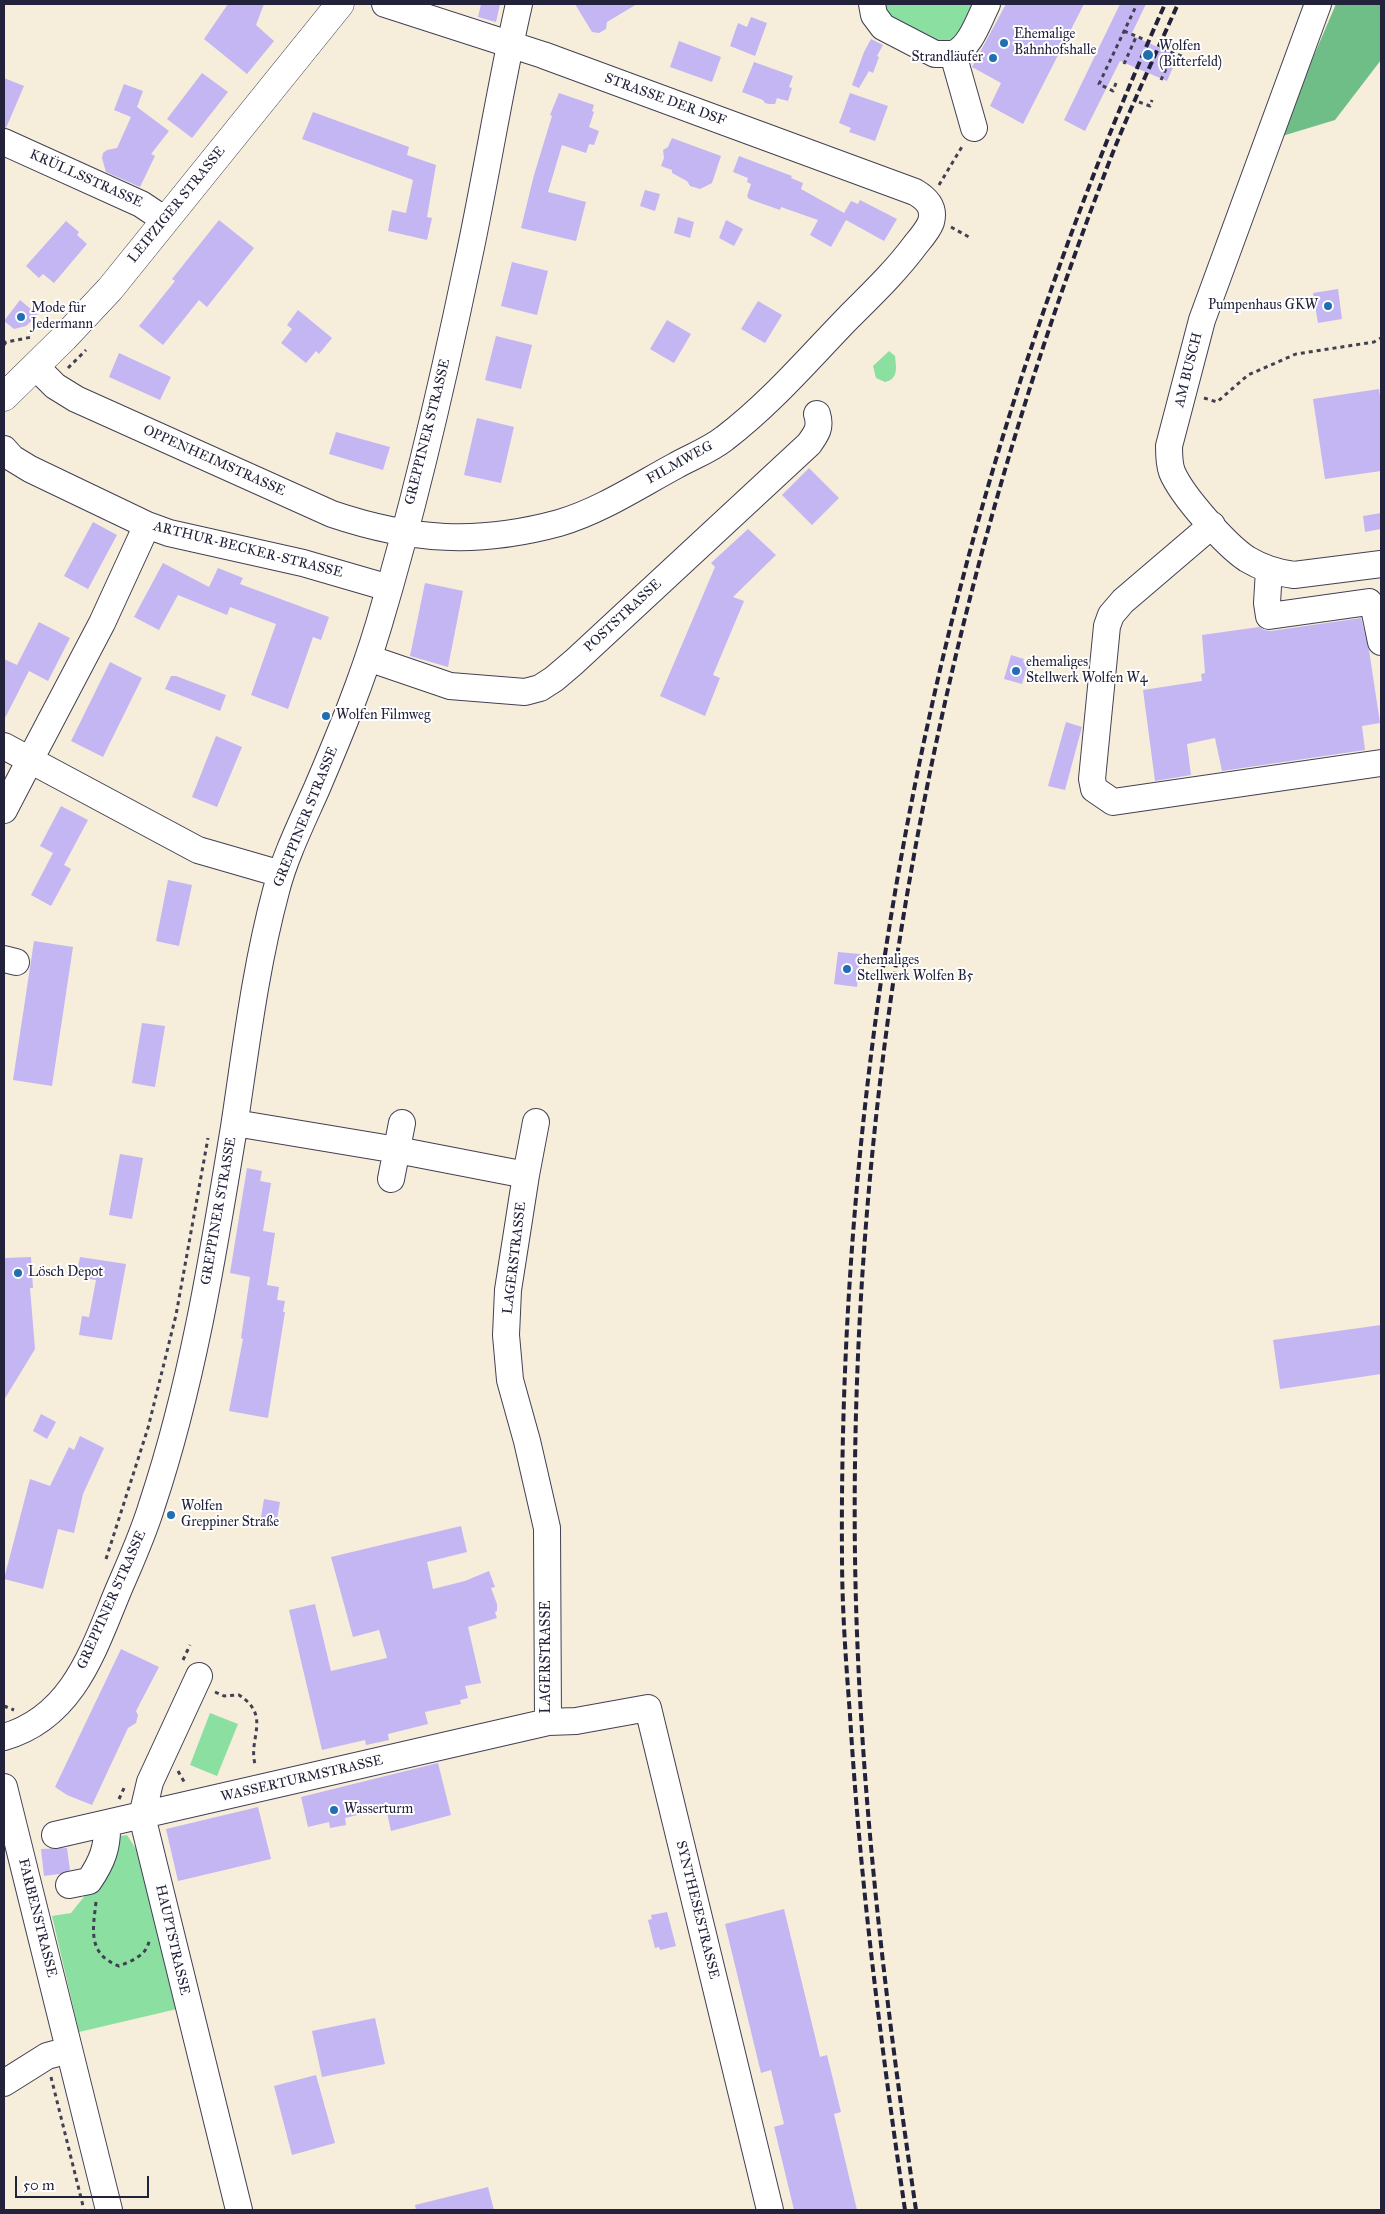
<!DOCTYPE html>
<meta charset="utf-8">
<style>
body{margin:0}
#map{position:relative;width:1385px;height:2214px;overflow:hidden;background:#f7eddb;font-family:"IM FELL Great Primer",serif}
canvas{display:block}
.frame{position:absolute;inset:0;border:5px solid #22223b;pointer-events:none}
.scale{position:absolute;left:15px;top:2176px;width:134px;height:22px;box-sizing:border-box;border:2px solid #22223b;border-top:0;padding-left:6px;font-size:15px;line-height:18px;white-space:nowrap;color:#22223b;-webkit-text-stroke:4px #fff;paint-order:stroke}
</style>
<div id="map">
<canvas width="1385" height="2214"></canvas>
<div class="frame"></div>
<div class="scale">50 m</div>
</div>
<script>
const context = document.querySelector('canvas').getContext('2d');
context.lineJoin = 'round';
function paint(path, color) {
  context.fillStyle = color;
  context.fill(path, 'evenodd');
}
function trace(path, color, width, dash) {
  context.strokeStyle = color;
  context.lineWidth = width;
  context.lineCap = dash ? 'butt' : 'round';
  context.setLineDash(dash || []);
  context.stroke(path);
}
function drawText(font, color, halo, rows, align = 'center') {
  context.font = font + ' "IM FELL Great Primer",serif';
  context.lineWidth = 4;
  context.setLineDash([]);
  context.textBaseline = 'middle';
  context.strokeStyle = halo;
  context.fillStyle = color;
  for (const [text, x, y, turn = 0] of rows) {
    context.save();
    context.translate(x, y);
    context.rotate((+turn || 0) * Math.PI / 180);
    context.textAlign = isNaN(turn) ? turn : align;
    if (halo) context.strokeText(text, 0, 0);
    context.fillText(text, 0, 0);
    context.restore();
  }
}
const green = new Path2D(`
 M884,4H975L957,39L941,45L887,16Z
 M889,351L895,356C896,367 899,379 885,382L876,378L873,366Z
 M210,1713L238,1724L217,1776L190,1765Z
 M127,1835L140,1855L177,2009L79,2032L52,1916L71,1913L107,1868L115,1837Z`);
const forest = new Path2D(`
 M1336,4H1381V60L1335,120L1279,137Z`);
const building = new Path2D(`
 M228,4H264L256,25L274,41L247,74L204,39Z
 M481,4H500L496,22L478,17Z
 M575,4H637L607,22L606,29L599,33L592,32Z
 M1006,4H1084L1023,124L990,106L1001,83L972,67Z
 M1120,4H1146L1131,35L1178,56L1167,81L1120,61L1085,131L1064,120Z
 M751,17L767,23L755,56L730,46L738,23L747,27Z
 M871,39L883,45L877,56L879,57L873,73L869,71L859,88L852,85L864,52Z
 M679,41L721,57L712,82L670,67Z
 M754,62L793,76L789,87L792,88L788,101L777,98L775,104H769L765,103L763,100L742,92Z
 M202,73L228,92L192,138L167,119Z
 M4,78L24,86L6,128L4,127Z
 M124,84L143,91L137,107L169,131L151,154L155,156L140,187L106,172L102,158L103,153L107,150L117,148L131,117L114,110Z
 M559,93L594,105L592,111L594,112L589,127L599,131L594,145L589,144L586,153L562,145L548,192L586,202L576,241L521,228L534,175L552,116L550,115Z
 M850,93L888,106L875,141L849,132L851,128L839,123Z
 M313,112L409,147L407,155L436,165L427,217L432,218L427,240L388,231L392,210L406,213L413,180L302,139Z
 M672,138L721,156L712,183L700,189L690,186L687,181L672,173V170L661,166L664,158L663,150L668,147Z
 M739,156L792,176L791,178L803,183L801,189L844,213L851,201L858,204L860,200L897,219L884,241L846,220L831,247L810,235L818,220L781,207L780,210L749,199L747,196L751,184L747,182L748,178L733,172Z
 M645,190L660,194L655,211L640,206Z
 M678,217L694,222L690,238L674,233Z
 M219,220L254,248L207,307L199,300L163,345L139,326L175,281L172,279Z
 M726,220L743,229L734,246L719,238Z
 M66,221L79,232L77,235L87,244L54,283L43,274L39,278L26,266Z
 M512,262L548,271L537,315L501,306Z
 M1338,289L1342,319L1318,323L1313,293Z
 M20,300L38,315L26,326L14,329L4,321Z
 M758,301L782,315L765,343L741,329Z
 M298,310L332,338L319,354L316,351L306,363L281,343L292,329L287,325Z
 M667,320L691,334L674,363L650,349Z
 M496,336L532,345L521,389L485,380Z
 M119,353L171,377L160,400L109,377Z
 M1379,389L1381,404V471L1325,479L1313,399Z
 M477,418L514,427L501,483L464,475Z
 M336,432L390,447L383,470L329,454Z
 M809,468L839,498L812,525L782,495Z
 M1381,513V529L1365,532L1363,516Z
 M93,522L117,535L88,589L64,576Z
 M748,529L776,555L733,597L744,601L713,675L720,678L705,716L660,696L715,567L711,563Z
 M163,563L209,587L218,568L243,578L240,584L329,617L321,640L313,637L288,709L251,695L276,624L230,607L227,615L178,595L159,630L134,617Z
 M425,583L463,591L448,667L410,656Z
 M1361,618L1369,650L1380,723L1362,726L1365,750L1222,771L1215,738L1187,744L1191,775L1155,781L1143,690L1202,681L1201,674L1205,673L1202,635L1259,627L1264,630L1271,631Z
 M39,622L70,638L48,681L29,671L4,720V659L17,665Z
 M1011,655L1024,659L1023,662L1028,664L1022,684L1004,679Z
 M110,662L142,678L103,757L71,741Z
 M171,676H176L226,695L220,711L165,689Z
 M1066,722L1082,727L1065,790L1048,786Z
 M216,736L242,747L217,807L192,797Z
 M61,806L88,820L64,865L71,869L51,906L31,895L53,853L40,846Z
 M168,880L192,885L179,946L156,941Z
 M34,941L73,947L52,1086L13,1080Z
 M838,952L860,954L857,987L834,984Z
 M142,1023L165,1026L155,1087L132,1083Z
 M120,1154L143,1158L132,1219L109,1215Z
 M247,1168L262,1171L260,1181L271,1183L263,1231L275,1233L267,1285L279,1287L277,1300L285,1301L283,1312H285L268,1418L229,1411L243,1339L241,1338L250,1277L230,1273Z
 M31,1257L33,1288H30L35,1349L4,1400V1258Z
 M80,1257L126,1264L112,1340L79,1335L82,1316L89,1317L96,1280L76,1277Z
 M1381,1325V1374L1280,1389L1273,1340Z
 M41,1414L56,1422L47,1439L33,1431Z
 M80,1436L104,1448L83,1494L74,1533L58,1529L43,1589L4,1579L30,1479L50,1486L69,1447L74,1450Z
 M264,1499L280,1502L276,1525L260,1523Z
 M461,1526L467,1552L427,1562L433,1589L465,1581L489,1571L495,1587L491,1588L497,1604V1611L495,1612L497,1618L468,1627L481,1683L465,1686L468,1698L460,1700L461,1704L425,1712L428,1724L388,1734L389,1740L366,1745L365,1740L322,1750L289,1610L315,1604L331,1671L387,1658L379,1630L353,1637L331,1557Z
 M121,1649L159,1667L136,1711L138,1715L136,1723L128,1728L92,1805L67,1795L55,1787Z
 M438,1763L451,1815L391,1831L386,1808L345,1818L346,1825L330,1828L329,1822L308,1827L301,1797Z
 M258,1807L271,1859L178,1881L166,1829Z
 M67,1848L70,1870L59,1874L44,1876L41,1849Z
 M784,1909L820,2057L827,2055L841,2112L834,2114L857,2210H794L774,2127L784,2124L771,2070L761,2073L725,1924Z
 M667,1912L676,1946L660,1950L659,1947L655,1948L648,1920L652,1919L651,1915Z
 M375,2018L385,2064L322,2077L312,2031Z
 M316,2075L335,2143L292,2155L274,2086Z
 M488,2187L494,2210H416L415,2205Z`);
const path = new Path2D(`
 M1124,31L1143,39
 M1163,49L1184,57
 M1124,64L1136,37
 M1161,80L1173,53
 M1116,83L1113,91L1099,84L1137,4
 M1139,102L1150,106L1152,100
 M939,185L963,145
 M951,227L969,237
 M4,345L6,342L32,337
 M68,368L86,350
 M1204,398L1217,402L1248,375L1296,354L1374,342L1381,338
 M106,1559L148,1428L176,1315L208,1138
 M183,1660L190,1645
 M215,1692L224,1696L239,1695C273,1717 246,1740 256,1767
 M4,1706L14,1710
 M178,1771L186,1785
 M119,1799L125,1786
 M96,1902C93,1929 87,1954 119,1966C132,1961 147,1955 149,1941
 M51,2077L84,2210`);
const minor = new Path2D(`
 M872,4L874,15L883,27L935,54H953
 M1318,4L1202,320L1169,446C1169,455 1169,464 1172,472C1182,496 1226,545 1247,559C1262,568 1278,573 1294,575L1381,564
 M974,128L953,54C970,48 979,20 987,4
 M4,142L141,204L165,220
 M36,367L55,386L76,399L332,514C412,541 478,545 559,523C600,511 638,486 675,466C691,457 710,450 725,438C771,403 809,358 849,317C873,293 896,271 916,244C921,238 928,230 931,222C935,207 927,199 915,192L543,55L385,4
 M4,449L12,458L30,469L147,525L169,533L303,563L389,588
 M147,525L102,623L30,760L198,850L281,874
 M1212,525L1123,601L1111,615L1107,626L1092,779L1094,789L1113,802L1381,763
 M1269,570L1267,603L1269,616L1369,602L1374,608L1381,642
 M368,658L450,686L525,692L540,688L554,679L574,662L809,444C817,433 821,427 817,414
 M4,746L30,760L4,810
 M4,959L16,962
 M235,1123L397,1150L526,1175L508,1290L506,1335L510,1380L527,1441L547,1528L548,1722
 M526,1175L536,1122
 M391,1179L402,1123
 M199,1676L150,1782L142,1816L239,2210
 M4,1737C73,1717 93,1651 118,1591C130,1563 143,1535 152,1505C193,1382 213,1255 234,1127C246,1048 255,969 276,891C285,856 302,822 317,788C340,734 362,681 379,624C414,507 442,386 467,266C486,179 499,91 519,4
 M4,1787L109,2210
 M55,1835L548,1722L576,1721L648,1708L770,2210
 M69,1885L89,1881C102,1862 108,1847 107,1824
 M4,2083L47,2056L69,2050`);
const major = new Path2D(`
 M4,397L64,338L110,289L340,4`);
const rail = new Path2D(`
 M905,2210C881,2045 860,1881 850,1715C846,1662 842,1609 842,1556C838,1018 945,496 1165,4
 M916,2210C884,1994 858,1775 855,1556C849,1087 935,620 1102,181C1124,121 1152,62 1178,4`);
const markers = [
 [1004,43,5,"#1f6fb2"],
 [1148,55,6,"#1f6fb2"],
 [993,58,5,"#1f6fb2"],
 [1328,306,5,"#1f6fb2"],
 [21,317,5,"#1f6fb2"],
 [1016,671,5,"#1f6fb2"],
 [326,716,5,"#1f6fb2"],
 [847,969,5,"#1f6fb2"],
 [18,1273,5,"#1f6fb2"],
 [171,1515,5,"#1f6fb2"],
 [334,1810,5,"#1f6fb2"]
];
const poiNames = [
 ["Ehemalige",1014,35],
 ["Bahnhofshalle",1014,51],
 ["Wolfen",1159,47],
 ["(Bitterfeld)",1159,63],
 ["Strandläufer",983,58,"right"],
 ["Pumpenhaus GKW",1318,306,"right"],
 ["Mode für",31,309],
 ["Jedermann",31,325],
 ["ehemaliges",1026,663],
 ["Stellwerk Wolfen W4",1026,679],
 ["Wolfen Filmweg",336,716],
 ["ehemaliges",857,961],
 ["Stellwerk Wolfen B5",857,977],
 ["Lösch Depot",28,1273],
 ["Wolfen",181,1507],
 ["Greppiner Straße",181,1523],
 ["Wasserturm",344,1810]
];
const streetNames = [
 ["STRASSE DER DSF",665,100,20],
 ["KRÜLLSSTRASSE",86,179,24],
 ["LEIPZIGER STRASSE",177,205,-51],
 ["AM BUSCH",1189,370,-76],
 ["GREPPINER STRASSE",428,432,-76],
 ["OPPENHEIMSTRASSE",214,461,24],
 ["FILMWEG",680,463,-29],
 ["ARTHUR-BECKER-STRASSE",248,550,14],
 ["POSTSTRASSE",623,616,-43],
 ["GREPPINER STRASSE",306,817,-68],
 ["GREPPINER STRASSE",219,1211,-80],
 ["LAGERSTRASSE",515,1258,-83],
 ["GREPPINER STRASSE",112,1600,-66],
 ["LAGERSTRASSE",547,1657,-90],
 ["WASSERTURMSTRASSE",302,1779,-13],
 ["SYNTHESESTRASSE",697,1910,76],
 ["FARBENSTRASSE",37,1918,76],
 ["HAUPTSTRASSE",172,1940,77]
];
paint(green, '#8bdfa1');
paint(forest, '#70be87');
paint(building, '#c3b6f3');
trace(minor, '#424053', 28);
trace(major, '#424053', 29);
trace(path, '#424053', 3, [4, 4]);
trace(minor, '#fff', 26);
trace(major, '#fff', 28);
trace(rail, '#22223b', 4, [8, 4]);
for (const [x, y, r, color] of markers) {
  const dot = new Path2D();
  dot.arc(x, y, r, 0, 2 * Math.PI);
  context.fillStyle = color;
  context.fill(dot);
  trace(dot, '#fff', 2);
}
drawText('14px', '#22223b', '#fff', poiNames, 'left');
drawText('14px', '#22223b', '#fff', streetNames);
</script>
